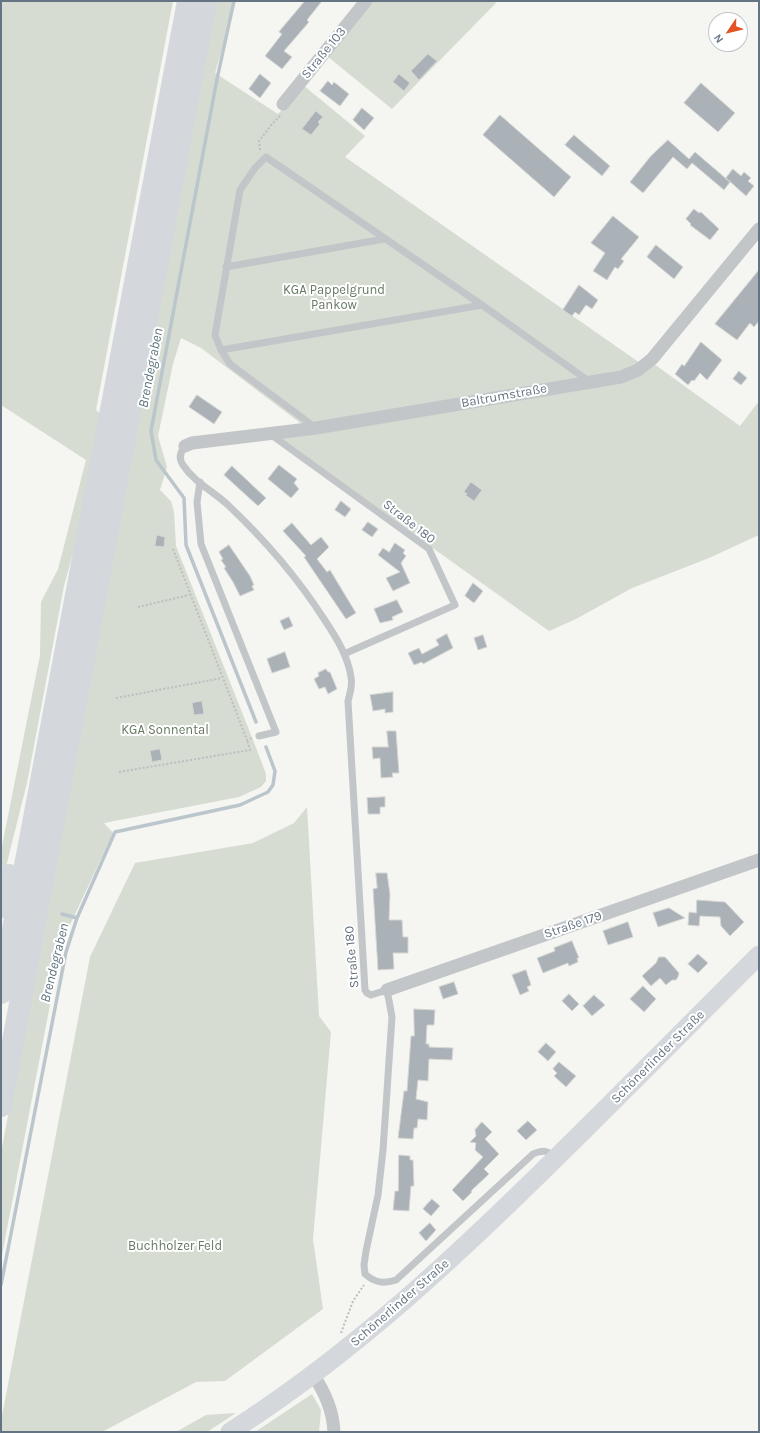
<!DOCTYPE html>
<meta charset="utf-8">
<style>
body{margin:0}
#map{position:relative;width:760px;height:1433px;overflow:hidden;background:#f5f5f1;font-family:Karla,sans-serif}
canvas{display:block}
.frame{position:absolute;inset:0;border:2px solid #647482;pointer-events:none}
.north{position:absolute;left:708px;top:12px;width:40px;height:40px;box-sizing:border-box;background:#fff;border:1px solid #c1c7cd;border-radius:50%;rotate:235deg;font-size:11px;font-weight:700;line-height:16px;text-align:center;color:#647482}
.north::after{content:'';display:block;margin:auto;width:14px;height:18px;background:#e25424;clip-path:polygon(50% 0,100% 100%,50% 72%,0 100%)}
</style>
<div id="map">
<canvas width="760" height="1433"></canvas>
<div class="frame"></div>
<div class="north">N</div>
</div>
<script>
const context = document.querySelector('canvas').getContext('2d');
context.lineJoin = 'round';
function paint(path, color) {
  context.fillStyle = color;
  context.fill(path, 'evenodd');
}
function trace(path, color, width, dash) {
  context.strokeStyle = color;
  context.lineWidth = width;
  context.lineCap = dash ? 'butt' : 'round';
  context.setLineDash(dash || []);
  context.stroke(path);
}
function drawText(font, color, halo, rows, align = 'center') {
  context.font = font + ' Karla,sans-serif';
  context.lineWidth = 4;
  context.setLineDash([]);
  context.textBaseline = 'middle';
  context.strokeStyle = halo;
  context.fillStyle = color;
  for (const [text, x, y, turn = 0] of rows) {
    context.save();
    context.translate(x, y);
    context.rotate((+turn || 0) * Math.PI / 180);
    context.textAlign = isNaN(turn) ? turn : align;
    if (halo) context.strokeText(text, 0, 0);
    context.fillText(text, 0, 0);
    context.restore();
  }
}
const green = new Path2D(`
 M1,1H173L96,410L102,415L76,542L64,586L27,783L1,887V851L40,655L41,602L58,569L86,460L1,405Z
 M215,1H236L215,73L278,114L303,85L365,136L345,157L640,363L630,370L303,425L201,348L181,338L173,364L158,436L167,467L160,490L171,501L174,512L176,546L257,750L266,774V781L261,787L239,797L104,823L113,833L62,942L1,1260V1153Z
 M371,1H494L496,3L392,109L327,56Z
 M654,364L740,426L759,401V535L709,558L632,588L576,619L549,631L277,437Z
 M307,807L319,1016L331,1032L313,1239L323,1309L225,1381L196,1382L102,1432H1V1421L90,957L135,863L253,843L294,823Z
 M312,1394L321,1410L319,1432H255Z
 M236,1413L207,1432H176L206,1415Z`);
const stream = new Path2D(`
 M234,1L217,79L151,431L156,460L184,498L186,545L256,722
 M62,914L77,918
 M1,1285L66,952L77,918L115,832L240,805L268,792L273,785L275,771L266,747`);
const building = new Path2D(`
 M305,1H322L307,20L309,22L284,51L292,57L282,69L265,56L282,34L279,32Z
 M428,54L437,61L419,80L411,71Z
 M260,74L271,83L260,98L249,89Z
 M399,74L410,83L404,91L393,82Z
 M328,81L332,85L334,82L349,94L340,106L320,91Z
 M701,83L735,113L718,132L684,103Z
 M362,108L374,118L364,130L353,120Z
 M316,111L323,117L318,122L320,124L311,135L302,129Z
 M500,115L571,177L554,197L483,135Z
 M574,135L610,166L602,176L565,145Z
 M668,140L689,159L695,152L730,182L724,190L692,163L687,169L673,157L643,193L630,182L650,157Z
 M733,169L741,176L744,172L751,178L748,181L754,186L746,196L726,178Z
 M694,209L699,213L701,212L719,229L710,240L690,225L691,224L686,219Z
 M613,216L639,237L621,259L624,261L618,269L615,267L607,280L593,271L605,253L591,243Z
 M656,245L683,267L674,279L647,257Z
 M759,270V321L754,327L750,323L737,340L715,324Z
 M579,285L598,300L592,309L586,305L579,315L575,312L572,316L563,310Z
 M701,342L722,360L707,380L700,373L694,381L692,380L688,385L675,374L682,364L684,366Z
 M739,371L747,378L741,385L733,379Z
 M197,395L222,412L214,424L189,407Z
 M279,465L297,479L294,483L299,489L291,498L268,479Z
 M232,466L266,498L258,506L224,475Z
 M471,482L482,490L474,501L465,495L467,494L464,492Z
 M341,501L351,509L345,517L335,510Z
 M368,522L378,529L372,537L362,530Z
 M292,523L311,545L321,537L329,547L317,559L327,572L330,570L356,613L346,619L304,557L306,556L283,531Z
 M157,535L165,537L164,547L155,546Z
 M395,543L405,550L403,553L406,556L401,563L410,583L393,591L386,578L400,572L378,555L383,548L389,552Z
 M229,545L250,576L254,585L252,586L254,590L240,596L233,582L224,568L226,567L221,560L223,559L219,552Z
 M473,583L483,591L474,603L465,596Z
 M397,600L403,612L392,617L393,620L380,623L374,609Z
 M289,617L293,626L284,630L280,621Z
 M447,634L453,648L423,664L422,662L414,665L408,653L419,648L422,654L439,645L436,640Z
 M483,635L487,647L478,650L474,638Z
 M285,652L290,667L272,673L267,659Z
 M326,669L328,672H330L337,689L328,694L325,687L319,689L314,679L319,676L318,673Z
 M393,692V712L385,713V709L373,711L370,695Z
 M202,701L204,714L194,715L192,703Z
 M387,731H396L399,773H392L393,777L381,778L380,758L373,759L372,747H388Z
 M160,749L162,760L152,762L150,751Z
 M385,797V807H380V814H368L367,798Z
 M376,873H387L390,894L389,920H402L403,937H408V953H393L394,969L378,970L373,889L377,888Z
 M697,900L725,902L744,922L730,936L721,926L720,917L700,916L699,926L688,925L689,912L696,913Z
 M669,908L685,918L658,927L653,913Z
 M628,922L633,937L608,945L603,931Z
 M572,941L579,958H577L578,962L569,966L568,963L543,973L537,958L555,951L554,948Z
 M698,954L708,963L698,973L688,964Z
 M659,957H665L679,973L678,977L676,980H672L666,985L660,978L651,986L642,976L656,963Z
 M526,970L531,985L527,987L529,991L520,995L512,975Z
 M454,982L458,994L443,999L439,987Z
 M643,986L656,999L644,1012L630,999Z
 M569,994L579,1004L572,1011L562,1001Z
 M594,995L605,1005L592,1016L583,1006Z
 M414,1009L435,1010L434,1025H427L426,1044H429V1047L453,1048L452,1060L429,1059L428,1081L418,1080L416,1099L428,1102L427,1120L418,1119L417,1128H414L413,1139L398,1138L404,1091H407L411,1036H414Z
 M546,1043L556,1052L548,1061L538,1052Z
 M559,1062L576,1076L566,1087L554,1076L557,1073L553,1069Z
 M528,1121L537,1130L526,1140L517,1131Z
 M482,1122L492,1132L485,1139L499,1154L484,1169L489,1174L471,1191L472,1192L463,1201L452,1190L483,1157L475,1150L476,1143L470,1142L476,1136L475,1130Z
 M399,1155L410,1156V1160H413L414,1186H411L409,1211L393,1210L395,1191H398Z
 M432,1199L440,1206L431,1216L423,1209Z
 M430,1223L436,1230L426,1241L419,1233Z`);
const path = new Path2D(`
 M260,150L259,141L272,124L281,115
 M173,549L247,740L252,738
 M138,607L189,595
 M116,698L222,678
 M119,772L250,750L247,740
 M341,1333L353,1301L364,1285`);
const service = new Path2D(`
 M226,267L384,239
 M221,350L482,305
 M316,428L230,364L221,350L215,335L240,190L255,168L266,157L482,305L590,382
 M270,434L429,549L455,605L344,654
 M185,446C181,451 178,458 183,465C194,482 214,492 228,505C265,540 297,577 324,619C336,637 348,656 351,677C353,685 350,693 348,701L365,990L367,993L371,995L387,990L392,1017L383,1150L378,1195L366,1251L364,1265L365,1274C375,1283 384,1284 396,1280L533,1154C543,1150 547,1150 556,1157
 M200,482L197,502L201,544L276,732L259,736`);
const minor = new Path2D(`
 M283,104L366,1
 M185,446L192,443L316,428L621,377L638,370L652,359L759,229
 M387,990L759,860
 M313,1375C325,1392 333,1411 334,1432`);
const secondary = new Path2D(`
 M230,1432C354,1353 460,1253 564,1150C629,1086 694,1020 759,955`);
const motorway = new Path2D(`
 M1,907L9,875
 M1,993L188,1
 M1,1106L206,1`);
const streetNames = [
 ["Straße 103",324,53,-51],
 ["Baltrumstraße",504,396,-10],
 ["Straße 180",409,522,38],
 ["Straße 179",573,925,-19],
 ["Straße 180",352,957,-95],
 ["Schönerlinder Straße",658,1057,-45],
 ["Schönerlinder Straße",400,1303,-41]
];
const parkNames = [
 ["KGA Pappelgrund",334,290],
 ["Pankow",334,305],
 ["KGA Sonnental",165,730],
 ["Buchholzer Feld",175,1246]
];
const waterNames = [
 ["Brendegraben",151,368,-79],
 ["Brendegraben",55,963,-76]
];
paint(green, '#d6dcd2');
trace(stream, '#bbc6cc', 3.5);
paint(building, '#abb2b7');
trace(building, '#d6d6d4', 1);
trace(path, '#bcbec0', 2, [2, 2]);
trace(service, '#c2c6c9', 7);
trace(minor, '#c2c6c9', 13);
trace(secondary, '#d4d8dc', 19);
trace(motorway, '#d4d8dc', 22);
drawText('13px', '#647482', '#fff', streetNames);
drawText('13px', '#677963', '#fff', parkNames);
drawText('italic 14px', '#5f767f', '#fff', waterNames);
</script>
